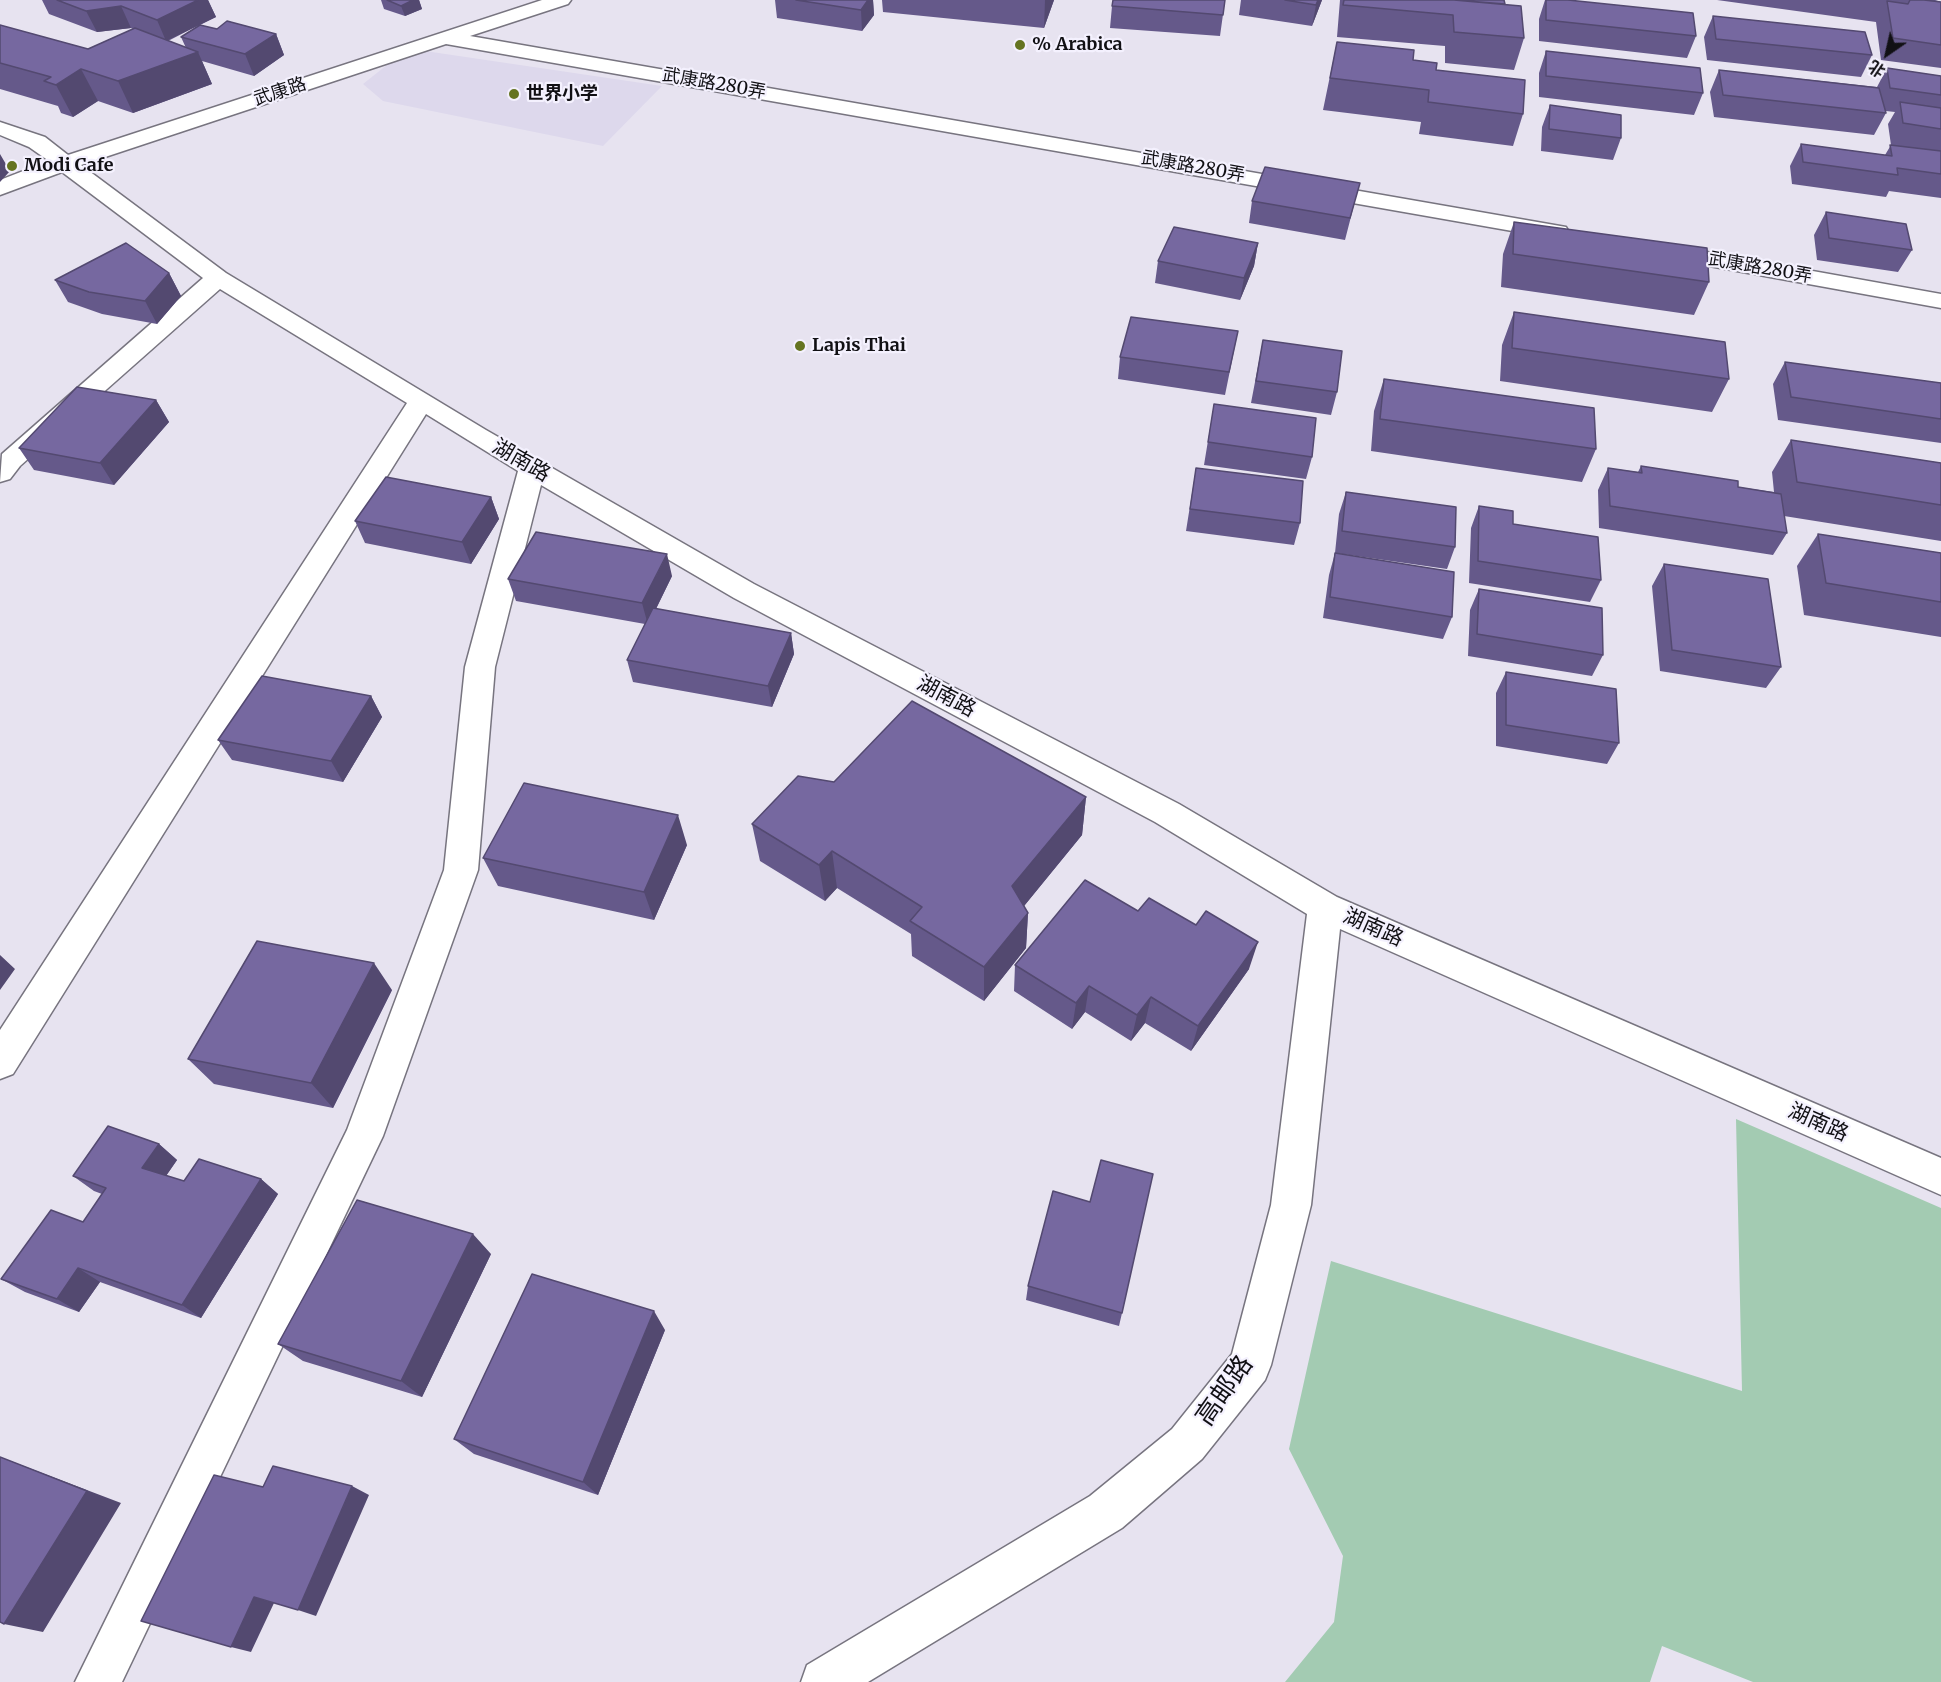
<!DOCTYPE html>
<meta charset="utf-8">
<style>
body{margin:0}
#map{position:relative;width:1941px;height:1682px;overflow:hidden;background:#e7e3f0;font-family:Merriweather,"Noto Sans SC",serif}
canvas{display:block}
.north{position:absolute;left:1857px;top:24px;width:60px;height:60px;-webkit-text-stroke:4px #f4f1fe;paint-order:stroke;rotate:214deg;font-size:16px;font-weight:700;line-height:24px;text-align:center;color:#111014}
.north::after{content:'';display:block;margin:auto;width:21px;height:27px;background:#111014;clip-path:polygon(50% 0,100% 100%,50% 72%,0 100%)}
</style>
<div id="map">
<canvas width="1941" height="1682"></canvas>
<div class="north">北</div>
</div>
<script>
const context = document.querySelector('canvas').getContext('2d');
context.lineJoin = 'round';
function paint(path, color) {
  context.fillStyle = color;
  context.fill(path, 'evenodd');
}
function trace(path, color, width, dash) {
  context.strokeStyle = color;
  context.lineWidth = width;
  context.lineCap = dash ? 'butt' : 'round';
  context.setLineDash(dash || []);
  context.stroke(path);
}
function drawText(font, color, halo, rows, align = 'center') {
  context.font = font + ' Merriweather,"Noto Sans SC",serif';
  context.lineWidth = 4.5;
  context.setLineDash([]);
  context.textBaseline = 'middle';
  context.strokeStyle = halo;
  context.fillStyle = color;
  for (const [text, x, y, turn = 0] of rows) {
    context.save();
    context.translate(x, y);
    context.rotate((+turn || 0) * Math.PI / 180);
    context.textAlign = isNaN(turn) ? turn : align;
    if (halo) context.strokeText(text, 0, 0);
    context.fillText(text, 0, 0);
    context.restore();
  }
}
const built = new Path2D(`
 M425,51L662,86L603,146L383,101L363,84L397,57Z`);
const green = new Path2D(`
 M1736,1119L1941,1208V1682H1753L1662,1646L1650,1682H1285L1334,1622L1343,1556L1289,1449L1331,1261L1742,1391Z`);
const street = new Path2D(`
 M542,0H571L568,4L470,36L1566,227L1569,232L1566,237L1558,239L446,44L81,165L226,273L486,430L754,584L1179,804L1337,897L1941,1158V1195L1340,929L1311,1205L1271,1365L1265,1380L1202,1459L1122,1528L868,1682H801L807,1665L1090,1496L1172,1429L1232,1354L1271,1205L1307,914L1155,822L734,598L541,485L495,667L478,870L383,1136L122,1682H75L347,1130L444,870L465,667L518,471L426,414L13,1074L0,1079V1030L407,403L220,289L20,466L10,479L0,482L2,454L203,278L62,172L0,195V180L49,161L29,147L0,135V122L45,137L68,155Z
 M1662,244L1941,294V308L1654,256L1650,251L1654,246Z`);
const wall = new Path2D(`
 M42,0H208L216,17L200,25L217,29L276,34L284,55L254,76L202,61L212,84L133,113L98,101L73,117L61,113L58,106L0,89V25L88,49L133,29L131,28L97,32L49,14ZM199,25L181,37L186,48L168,41Z
 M381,0H419L422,9L405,16L384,9Z
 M775,0H873L874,15L862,31L777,18Z
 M882,0H1054L1044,28L883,12Z
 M1225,0L1220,36L1110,28L1112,6Z
 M1241,0H1322L1312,26L1239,15Z
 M1340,0H1504L1505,4L1524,38L1514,70L1445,63V46L1337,37Z
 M1545,0H1568L1696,36L1687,58L1539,41V19Z
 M1717,0H1935L1941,2V68L1881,60L1876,22Z
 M1713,16L1872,55L1861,77L1707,60L1704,37Z
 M1337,42L1413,60L1436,70L1523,114L1513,146L1419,134L1421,122L1323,110Z
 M1546,51L1703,93L1694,115L1539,97V73Z
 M1887,68L1941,76V198L1889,191L1886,197L1792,184L1790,166L1801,144L1885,155L1891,145L1888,124L1895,112L1886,111V113L1874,135L1714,117L1710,92L1719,70L1877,87Z
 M1550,105L1621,138L1613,160L1541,151L1542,127Z
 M1252,201L1354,205L1345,240L1249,223Z
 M1826,212L1912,250L1898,272L1817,260L1814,235Z
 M1514,222L1709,282L1694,315L1501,287L1503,254Z
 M1258,243L1254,266L1240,300L1155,283L1158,261Z
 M169,273L181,296L157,324L102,314L68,302L55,280Z
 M1514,312L1729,379L1712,412L1500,381L1502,345Z
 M1238,331L1225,395L1118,379L1120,357Z
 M1263,340L1337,392L1331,415L1251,403Z
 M1785,362L1941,383V443L1778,420L1773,384Z
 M1384,379L1596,449L1582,482L1371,451L1374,411Z
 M156,400L169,422L114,485L34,470L19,448Z
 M1214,404L1312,457L1306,479L1204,465Z
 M1791,440L1941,463V541L1784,516L1787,533L1773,555L1599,528L1598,490L1608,468L1638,472L1641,466L1738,487L1774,492L1772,472Z
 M1196,468L1300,523L1294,545L1186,531Z
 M1346,492L1455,547L1447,569L1335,553L1339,514Z
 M491,497L499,519L471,564L365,543L355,521Z
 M1479,506L1513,524L1601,580L1590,602L1469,583L1471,528Z
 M1818,534L1941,553V637L1804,615L1797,566Z
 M1335,553L1452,617L1443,639L1323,618L1329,575Z
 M1664,564L1781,667L1766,688L1660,671L1652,586Z
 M672,576L656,609L791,633L794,654L772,707L633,682L627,660L645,624L516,601L508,579Z
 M1479,589L1603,655L1592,676L1468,656L1470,610Z
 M1506,672L1619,743L1607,764L1496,746V693Z
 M371,696L382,717L343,782L232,760L218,740Z
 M834,782L1086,797L1082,835L1024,906L1028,913L1026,948L984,1001L912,956L911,934L837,888L825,901L760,861L752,824Z
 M687,845L654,920L498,886L483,858Z
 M1138,911L1249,969L1191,1051L1145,1023L1131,1041L1085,1012L1072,1029L1014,991L1015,965Z
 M392,990L333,1108L214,1084L188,1059Z
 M159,1144L177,1160L166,1176L184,1181L261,1179L278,1194L201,1318L100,1282L79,1312L25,1292L1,1279L83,1222L102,1194L94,1191L73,1176Z
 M491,1254L422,1397L303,1361L278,1344Z
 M1028,1286L1122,1313L1119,1326L1026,1300Z
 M665,1330L598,1495L474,1454L454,1439Z`);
const shadedWall = new Path2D(`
 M198,0H208L216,17L166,41L157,20Z
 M413,0H419L422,9L405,16L401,6Z
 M865,0H873L874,15L862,31L861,10Z
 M1045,0H1054L1044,28Z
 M1318,0H1322L1312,26L1316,5Z
 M121,6L131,28L97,32L86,11Z
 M276,34L284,55L254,76L245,54Z
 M198,52L212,84L133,113L118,81Z
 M81,69L98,101L73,117L56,85Z
 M0,154L10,171L0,182Z
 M1258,243L1254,266L1240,300L1244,278Z
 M169,273L181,296L157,324L145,301Z
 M156,400L169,422L114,485L100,463Z
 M491,497L499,519L471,564L462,542Z
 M667,554L672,576L648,625L642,603Z
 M791,633L794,654L772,707L768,686Z
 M371,696L382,717L343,782L331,761Z
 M1086,797L1082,835L1011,922L1012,886Z
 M678,815L687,845L654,920L644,892Z
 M832,851L837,888L825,901L819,865Z
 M1028,913L1026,948L984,1001V967Z
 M1258,942L1249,969L1191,1051L1198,1026Z
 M0,955L15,969L0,990Z
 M374,963L392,990L333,1108L311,1083Z
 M1089,986L1085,1012L1072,1029L1076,1003Z
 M1151,997L1145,1023L1131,1041L1137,1015Z
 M159,1144L177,1160L161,1183L142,1168Z
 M261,1179L278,1194L201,1318L182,1305Z
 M473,1234L491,1254L422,1397L401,1381Z
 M78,1268L100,1282L79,1312L57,1299Z
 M654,1311L665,1330L598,1495L583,1482Z
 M0,1457L121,1503L43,1632L4,1624Z
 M352,1486L369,1495L316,1616L298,1610Z
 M254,1597L274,1603L251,1652L231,1647Z`);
const building = new Path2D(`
 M57,0H198L157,20L121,6L86,11Z
 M387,0H413L401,6Z
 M796,0H868L861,10Z
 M1113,0H1225L1223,15L1112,6Z
 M1285,0H1318L1316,5Z
 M1344,0H1454L1521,6L1524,38L1454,32L1453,15L1343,5Z
 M1454,0H1504L1505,4Z
 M1546,0H1568L1693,13L1696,36L1546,20Z
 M1910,0H1924L1941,2V45L1893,38L1887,1L1908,4Z
 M1713,16L1865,32L1872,55L1716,39Z
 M227,21L276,34L245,54L181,37L200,25L217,29Z
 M0,25L88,49L135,28L198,52L118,81L81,69L56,85L44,81L51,77L0,63Z
 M1337,42L1414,50L1413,60L1437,63L1436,70L1525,80L1523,114L1428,102L1429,90L1330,78Z
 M1546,51L1700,68L1703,93L1546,76Z
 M1887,68L1941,76V95L1890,88Z
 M1719,70L1879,88L1886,113L1723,95Z
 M1900,102L1941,108V129L1903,123Z
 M1550,105L1621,115V138L1549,129Z
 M1801,144L1892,156L1890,145L1941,151V174L1897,168L1898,175L1803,162Z
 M1265,167L1360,183L1350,218L1252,201Z
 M1826,212L1906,224L1912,250L1829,238Z
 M1514,222L1707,248L1709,282L1513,254Z
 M1174,227L1258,243L1244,278L1158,261Z
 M126,243L169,273L145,301L89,292L55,280Z
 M1514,312L1725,342L1729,379L1512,348Z
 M1131,317L1238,331L1229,372L1120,357Z
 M1263,340L1342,351L1337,392L1256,381Z
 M1785,362L1941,383V419L1791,397Z
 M1384,379L1594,408L1596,449L1380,419Z
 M77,387L156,400L100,463L19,448Z
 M1214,404L1316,418L1312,457L1208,442Z
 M1791,440L1941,463V505L1797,482Z
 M1641,466L1738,481V487L1781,494L1787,533L1610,506L1608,468L1642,473Z
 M1196,468L1303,481L1300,523L1190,509Z
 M386,477L491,497L462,542L355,521Z
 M1346,492L1456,507L1455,547L1342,531Z
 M1479,506L1513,511V524L1598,537L1601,580L1478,561Z
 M536,532L667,554L642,603L508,579Z
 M1818,534L1941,553V602L1826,583Z
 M1335,553L1454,572L1452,617L1330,597Z
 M1664,564L1768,579L1781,667L1672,650Z
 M1479,589L1602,608L1603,655L1477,634Z
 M653,608L791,633L768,686L627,660Z
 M1506,672L1616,689L1619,743L1506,725Z
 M262,676L371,696L331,761L218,740Z
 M912,701L1086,797L1012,886L1028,913L984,967L910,921L922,907L832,851L819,865L752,824L798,776L834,782Z
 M524,783L678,815L644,892L483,858Z
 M1085,880L1138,911L1149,898L1196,925L1206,911L1258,942L1198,1026L1151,997L1137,1015L1089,986L1076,1003L1015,965Z
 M257,941L374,963L311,1083L188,1059Z
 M108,1126L159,1144L142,1168L184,1181L199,1159L261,1179L182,1305L78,1268L57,1299L1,1279L51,1210L83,1222L106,1188L73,1176Z
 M1101,1160L1153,1174L1122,1313L1028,1286L1053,1191L1090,1202Z
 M357,1200L473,1234L401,1381L278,1344Z
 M532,1274L654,1311L583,1482L454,1439Z
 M0,1457L87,1491L4,1624L0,1622Z
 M273,1466L352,1486L298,1610L254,1597L231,1647L141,1621L214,1475L263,1487Z`);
const markers = [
 [1020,45,6,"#657421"],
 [514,94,6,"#657421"],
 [12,166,6,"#657421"],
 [800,346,6,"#657421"]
];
const farPoinames = [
 ["% Arabica",1032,45],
 ["世界小学",526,94],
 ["Modi Cafe",24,166],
 ["Lapis Thai",812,346]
];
const farStreetnames = [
 ["武康路280弄",714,84,10],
 ["武康路",280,92,-18],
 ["武康路280弄",1193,167,10],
 ["武康路280弄",1760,268,10]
];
const streetNames = [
 ["湖南路",521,461,30],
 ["湖南路",946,697,28],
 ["湖南路",1373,928,24],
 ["湖南路",1818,1123,24]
];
const nearStreetnames = [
 ["高邮路",1225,1391,-55]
];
paint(built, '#ddd8ec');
paint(green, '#a3cbb2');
trace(street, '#77747f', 3);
paint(street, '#fff');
paint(wall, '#65598a');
paint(shadedWall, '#534970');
paint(building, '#7668a0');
trace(building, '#534970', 1.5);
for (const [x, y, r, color] of markers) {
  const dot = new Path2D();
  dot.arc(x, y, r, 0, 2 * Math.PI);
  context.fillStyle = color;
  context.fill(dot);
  trace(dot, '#f4f1fe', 2);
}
drawText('bold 18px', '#111014', '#f4f1fe', farPoinames, 'left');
drawText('18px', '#111014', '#f4f1fe', farStreetnames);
drawText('21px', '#111014', '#f4f1fe', streetNames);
drawText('26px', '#111014', '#f4f1fe', nearStreetnames);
</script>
